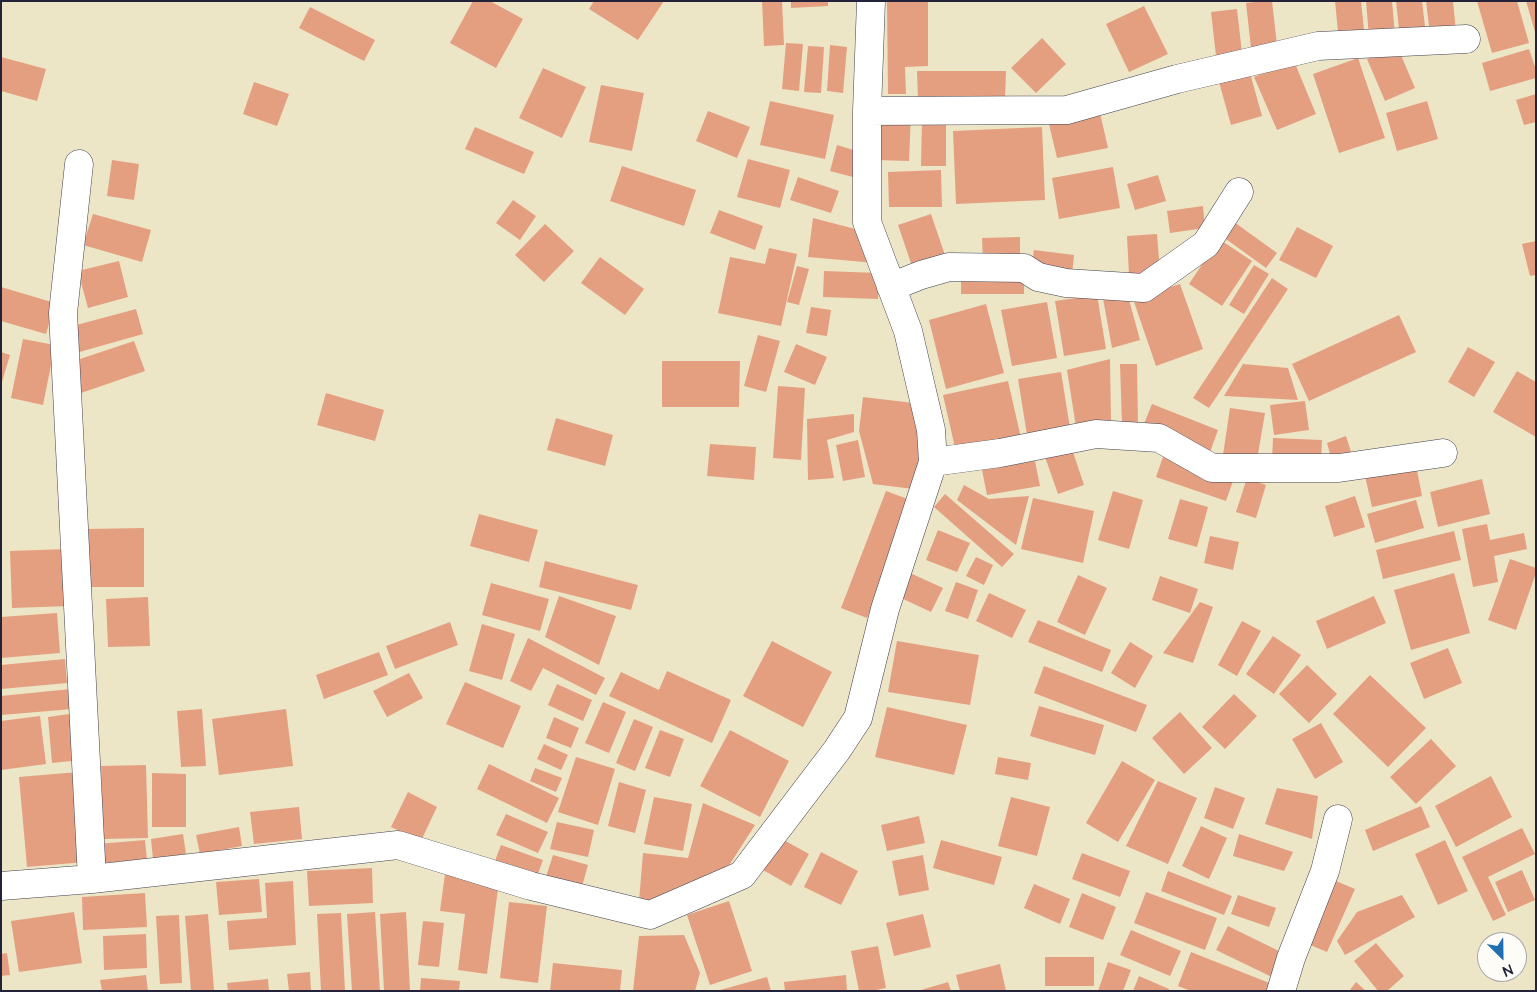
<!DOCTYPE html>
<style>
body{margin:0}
#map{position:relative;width:1537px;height:992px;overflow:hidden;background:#ece6c7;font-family:"Architects Daughter",sans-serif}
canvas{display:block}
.frame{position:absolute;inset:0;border:2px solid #22223b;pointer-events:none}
.north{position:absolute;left:1477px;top:932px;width:50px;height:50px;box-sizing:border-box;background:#fdfcf7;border:1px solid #a5a5ac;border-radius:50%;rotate:157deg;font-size:14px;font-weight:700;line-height:20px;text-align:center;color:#22223b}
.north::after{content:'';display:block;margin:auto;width:18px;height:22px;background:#1f6fb2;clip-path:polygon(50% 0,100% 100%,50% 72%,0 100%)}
</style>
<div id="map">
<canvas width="1537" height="992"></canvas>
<div class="frame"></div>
<div class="north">N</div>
</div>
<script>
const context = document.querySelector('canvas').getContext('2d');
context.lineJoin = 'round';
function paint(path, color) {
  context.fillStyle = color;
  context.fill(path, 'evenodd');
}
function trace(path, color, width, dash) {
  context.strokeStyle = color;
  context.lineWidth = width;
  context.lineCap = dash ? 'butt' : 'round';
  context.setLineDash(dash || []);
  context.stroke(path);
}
const building = new Path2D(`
 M473,1H490L523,19L496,68L450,43Z
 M594,1H664L638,40L589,9Z
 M762,1H782L784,45L764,46Z
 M791,1H828V6L791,8Z
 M887,1H928V66L905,67L906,94H888Z
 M1263,1H1272L1277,45L1251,48L1246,3Z
 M1335,1H1361L1365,39L1339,42Z
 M1366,1H1392L1395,35L1369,37Z
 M1396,1H1422L1426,35L1400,38Z
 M1426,1H1453L1456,32L1430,35Z
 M1477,1H1517L1529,43L1492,53Z
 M1526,1H1536V32H1535Z
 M1144,6L1168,54L1129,72L1106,24Z
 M310,7L375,40L364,61L299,28Z
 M1237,9L1242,53L1216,56L1211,12Z
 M1042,38L1066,64L1036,93L1011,68Z
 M786,43L803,44L799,91L782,89Z
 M830,45L847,47L843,93L827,91Z
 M808,46L824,47L821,93L804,92Z
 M1397,46L1415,88L1385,101L1367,59Z
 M1529,49L1536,70V78L1490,91L1482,63Z
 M1,57L46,69L37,101L1,91Z
 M1358,58L1385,138L1339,153L1313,74Z
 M1294,61L1316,114L1277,130L1254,77Z
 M543,68L586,87L562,138L519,118Z
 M917,71H1006L1005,100H918Z
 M1250,73L1262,116L1231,125L1219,82Z
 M254,82L289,94L277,126L243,114Z
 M601,85L644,93L632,151L589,142Z
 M1536,94V122L1524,125L1516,100Z
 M770,101L834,115L825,159L760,145Z
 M1427,101L1438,139L1397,151L1386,113Z
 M708,111L750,127L737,158L696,141Z
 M876,113L911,114L909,161L874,160Z
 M1100,113L1108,148L1057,158L1049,124Z
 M922,120H946V166H921Z
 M475,127L534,152L524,174L465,149Z
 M1042,127L1045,200L956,204L953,131Z
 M837,145L860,152L853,177L830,171Z
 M748,159L790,170L780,208L737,197Z
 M112,160L139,164L134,200L107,196Z
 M622,166L696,190L684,226L610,201Z
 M1113,167L1120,208L1059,219L1052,178Z
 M941,170L942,207H889L888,172Z
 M1158,175L1166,201L1135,210L1127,184Z
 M798,177L839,191L831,213L790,200Z
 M513,200L536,216L520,240L496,223Z
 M1203,206L1205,228L1170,233L1167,211Z
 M719,210L763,226L755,250L710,233Z
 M93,214L151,230L142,262L83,245Z
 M931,214L947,261L914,272L898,225Z
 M813,218L859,230L875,263L808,257Z
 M1230,219L1277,253L1266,268L1219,234Z
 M545,224L574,251L544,282L515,255Z
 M1297,227L1333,246L1316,278L1279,260Z
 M1157,234L1160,273L1129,275L1127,236Z
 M1020,237V260L983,261L982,238Z
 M1219,239L1252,261L1222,306L1189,284Z
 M1536,241V275L1530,276L1522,244Z
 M769,248L797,254L781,326L718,313L730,257L765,264Z
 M1034,250L1074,255L1072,275L1031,270Z
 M600,257L644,289L625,315L581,283Z
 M119,261L128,297L88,308L78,271Z
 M1254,265L1269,274L1244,314L1229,305Z
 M797,266L809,269L799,305L787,302Z
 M824,271L879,273L878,299L823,297Z
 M961,274H1024V294H961Z
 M1272,278L1288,289L1209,408L1193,398Z
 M1180,284L1203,349L1156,366L1133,299Z
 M1,287L55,303L46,334L1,321Z
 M1102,293L1128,296L1140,340L1112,348Z
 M1097,295L1106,349L1064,356L1055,301Z
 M1047,302L1057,358L1012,366L1001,310Z
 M986,304L1004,373L946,389L929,320Z
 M811,307L831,310L827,336L806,333Z
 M136,309L143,334L76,353L69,327Z
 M1399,315L1416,352L1309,401L1292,364Z
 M758,335L780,341L766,392L744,386Z
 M23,339L55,345L43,405L11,398Z
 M134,341L145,371L81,393L71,362Z
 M796,344L827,357L815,385L784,372Z
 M1468,347L1495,362L1474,397L1448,382Z
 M1,352L10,355L2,382H1Z
 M1110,359L1111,423L1076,427L1067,370Z
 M662,361H740L739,407H662Z
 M1120,364H1137L1138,425H1122Z
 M1243,364L1288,368L1298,400L1224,396Z
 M1517,371L1536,382V437L1493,412Z
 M1061,372L1070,428L1027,435L1018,379Z
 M1008,381L1021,438L956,452L943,395Z
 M778,386L805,388L801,460L773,458Z
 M326,393L384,410L375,441L317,425Z
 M863,397L922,404L928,449L913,489L873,484L859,431Z
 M1305,401L1309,430L1274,435L1270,405Z
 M1152,404L1218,430L1209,455L1142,429Z
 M1230,408L1265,413L1257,460L1223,455Z
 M854,414V432L827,440L834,478L808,480L807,419Z
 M556,418L613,435L605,466L547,450Z
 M1346,436L1352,455L1332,461L1327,443Z
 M1273,438L1322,440L1321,460H1272Z
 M858,440L865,477L843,481L836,445Z
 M710,444L756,447L754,480L707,476Z
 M1071,446L1084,485L1058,494L1044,454Z
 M1163,457L1233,481L1226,501L1156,477Z
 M1035,461L1040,486L987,495L982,470Z
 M1416,465L1422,496L1372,507L1365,476Z
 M1247,478L1266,485L1256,518L1236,512Z
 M1482,479L1490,514L1438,527L1430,492Z
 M964,485L989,499L1029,496L1016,545L957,500Z
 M886,491L913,501L867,618L841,608Z
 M1113,491L1143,500L1129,549L1098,540Z
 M945,494L1014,554L1002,567L934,507Z
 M1355,496L1365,527L1334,537L1325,506Z
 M1033,498L1094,511L1083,563L1021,549Z
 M1180,499L1208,507L1197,547L1168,539Z
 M1416,500L1424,528L1375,543L1367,514Z
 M479,514L538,530L529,562L470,546Z
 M1487,524L1490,540L1524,533L1527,549L1494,556L1498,582L1473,587L1462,529Z
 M144,528V587H87V529Z
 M938,530L970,543L957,572L926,560Z
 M1454,531L1461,560L1383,579L1376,550Z
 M1210,536L1239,542L1233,570L1204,563Z
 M67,549L69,606L12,608L10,551Z
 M976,557L993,565L984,585L966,576Z
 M1510,559L1536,568V573L1516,630L1488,620Z
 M545,561L638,585L631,610L539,587Z
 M910,573L943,588L931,612L899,597Z
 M1454,573L1470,633L1411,650L1394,590Z
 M1078,575L1107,588L1085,635L1057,622Z
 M1160,576L1198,589L1190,613L1152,600Z
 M956,582L978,590L968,619L945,611Z
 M491,583L549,599L540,631L482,615Z
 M989,593L1026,610L1012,638L976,621Z
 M559,596L616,616L599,665L545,637Z
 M1374,596L1386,623L1327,649L1316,621Z
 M148,597L150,646L108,647L106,599Z
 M1200,602L1213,607L1193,663L1163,653Z
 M57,613L60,653L1,658V617Z
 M1038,620L1111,650L1102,672L1028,642Z
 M1242,621L1261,631L1237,676L1218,665Z
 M450,622L458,645L395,669L386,646Z
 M482,624L515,634L502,680L469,671Z
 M1273,636L1301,655L1274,694L1246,674Z
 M528,638L605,678L596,695L543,668L531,691L510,681Z
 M772,641L832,672L803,727L743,696Z
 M897,641L979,655L970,705L888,692Z
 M1130,642L1153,656L1135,688L1111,673Z
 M1448,648L1462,683L1424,699L1410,663Z
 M379,652L388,675L324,699L316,675Z
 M65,659L67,683L1,689V665Z
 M1307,665L1337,694L1309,723L1279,694Z
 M1044,666L1147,705L1136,732L1034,693Z
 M667,671L731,700L712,743L609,696L621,672L659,690Z
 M409,673L423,698L387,717L373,691Z
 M1370,675L1426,728L1388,767L1333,714Z
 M465,682L521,706L503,748L446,724Z
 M557,684L592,700L583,721L548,705Z
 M71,689L73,709L1,715V696Z
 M1234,694L1257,716L1225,749L1202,727Z
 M603,702L626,712L609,753L585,743Z
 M1039,706L1104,725L1095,755L1030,736Z
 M887,707L967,725L954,775L875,757Z
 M202,709L206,766L181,767L177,711Z
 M286,709L293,766L219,775L212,719Z
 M1180,712L1212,748L1184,774L1152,738Z
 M76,713L81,760L52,763L48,717Z
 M40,716L46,764L1,770V721Z
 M554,717L579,728L571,748L546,738Z
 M634,719L653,727L635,771L616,763Z
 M1321,723L1343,762L1315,779L1292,739Z
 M660,730L684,739L670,777L645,768Z
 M730,730L789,761L760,817L700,786Z
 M1431,739L1456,766L1416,804L1390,777Z
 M544,744L568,755L561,770L537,759Z
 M576,757L615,769L598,825L558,812Z
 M998,757L1031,763L1028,780L995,774Z
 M1122,761L1155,780L1118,842L1086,823Z
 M489,764L559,798L547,823L477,789Z
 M146,765L148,838L103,839L101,766Z
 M535,768L562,778L556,792L530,781Z
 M78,772L85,862L27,867L19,777Z
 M152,773L186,774V827H152Z
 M1491,776L1512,817L1456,847L1435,806Z
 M1158,781L1197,798L1168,864L1126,846Z
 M619,782L646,790L635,833L608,826Z
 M1215,787L1245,798L1233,829L1204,818Z
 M1277,788L1318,796L1312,839L1265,824Z
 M408,792L437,807L421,841L391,827Z
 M654,797L692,804L683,851L644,844Z
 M1011,797L1050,807L1037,856L998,846Z
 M703,803L755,825L730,864L691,888L658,901H639L643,853L688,858Z
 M1421,806L1430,827L1373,851L1365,830Z
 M299,807L302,839L254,844L250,812Z
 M506,814L548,832L538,853L496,835Z
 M919,816L925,843L887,851L881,825Z
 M557,822L594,830L588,857L550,849Z
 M1201,826L1227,838L1209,879L1182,866Z
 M239,827L242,846L200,854L196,835Z
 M1522,828L1535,854L1488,877L1506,915L1493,921L1462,857Z
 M183,834L186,854L153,859L151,839Z
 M1239,834L1293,852L1284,871L1233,856Z
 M780,838L809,854L791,886L763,870Z
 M145,840L147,860L98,863L97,844Z
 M941,840L1002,857L994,885L933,868Z
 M1445,840L1468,891L1438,905L1415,854Z
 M501,845L543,860L535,882L493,866Z
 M821,852L858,871L841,905L804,887Z
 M1082,853L1130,871L1120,897L1072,879Z
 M553,855L588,865L581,890L545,880Z
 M923,855L929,890L899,896L892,861Z
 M372,868L373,903L309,906L307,871Z
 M1522,870L1535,900L1508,912L1495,882Z
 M1168,871L1232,896L1224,915L1161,891Z
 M445,874L499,881L487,974L458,970L465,914L440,911Z
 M259,879L262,912L219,915L216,882Z
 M1331,879L1355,889L1327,952L1303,942Z
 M293,881L296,945L229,950L227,921L267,918L265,883Z
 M1034,884L1070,899L1060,924L1024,908Z
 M1146,892L1217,918L1205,950L1134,923Z
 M145,893L147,927L83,930L82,897Z
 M1082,893L1116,907L1103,940L1069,927Z
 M1238,895L1276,908L1269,927L1231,914Z
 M1402,895L1415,917L1345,955L1337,941L1357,912Z
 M729,901L752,971L710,985L687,915Z
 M509,902L547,906L538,983L500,978Z
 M74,912L82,963L19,972L11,921Z
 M375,912L380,991H352L347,914Z
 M406,912L410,991H384L380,914Z
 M341,913L345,991H321L317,914Z
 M208,914L214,990L191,991L185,916Z
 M923,914L931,947L894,956L886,923Z
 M179,915L182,983L160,984L156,916Z
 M423,921L444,923L439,967L418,965Z
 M1228,926L1287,955L1276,979L1216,950Z
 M1131,930L1181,951L1170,976L1120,955Z
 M146,934L147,968L104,970L103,936Z
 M684,935L700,973L695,991H633L639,936Z
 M1376,943L1404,976L1387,991H1378L1354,961Z
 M878,946L886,988L870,991H859L851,951Z
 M1191,952L1277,986L1275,991H1191L1178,986Z
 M7,953L10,975L1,976V954Z
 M1045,957H1094V986H1045Z
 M1108,962L1131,970L1123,991H1098Z
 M553,963L622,970L620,991H550Z
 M1000,964L1006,991H960L956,975Z
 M310,972L311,991H289L287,974Z
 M146,975L148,991H102L100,980Z
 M846,975L847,991H785L784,982Z
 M1139,976L1169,989V991H1133Z
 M767,977L771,991H720V990Z
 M421,978L460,981L459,991H420Z
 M268,979L269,991H228L227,983Z
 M948,982L951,991H921V990Z
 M1356,982L1366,991H1349Z`);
const minor = new Path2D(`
 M867,111L1067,110L1177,79L1318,46L1466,39
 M79,164L63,313L92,879
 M891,287L921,275L949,267L1024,268L1038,277L1066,283L1144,288L1206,244L1239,192
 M933,462L1000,453L1096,434L1159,438L1212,468H1339L1443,453
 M1,886L92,879L398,845L531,886L650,915L742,875L837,750L858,718L885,609L933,462L931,430L908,331L867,222V111L871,1
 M1281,991L1291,958L1325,871L1338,819`);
paint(building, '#e49f80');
trace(minor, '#403f50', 29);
trace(minor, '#fff', 28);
</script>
